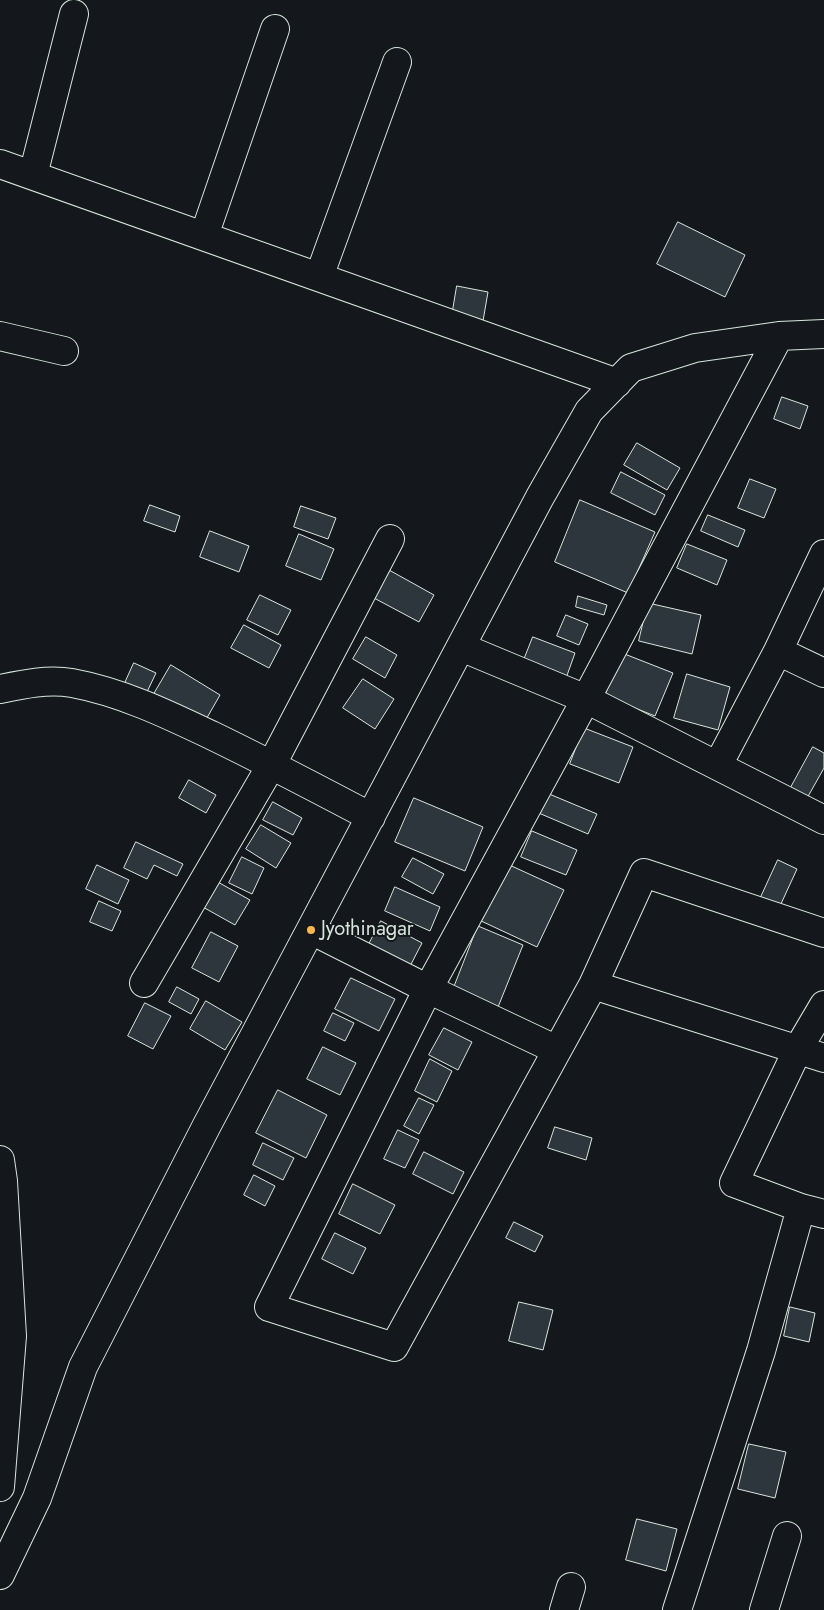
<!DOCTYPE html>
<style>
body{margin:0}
canvas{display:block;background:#14181c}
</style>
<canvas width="824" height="1610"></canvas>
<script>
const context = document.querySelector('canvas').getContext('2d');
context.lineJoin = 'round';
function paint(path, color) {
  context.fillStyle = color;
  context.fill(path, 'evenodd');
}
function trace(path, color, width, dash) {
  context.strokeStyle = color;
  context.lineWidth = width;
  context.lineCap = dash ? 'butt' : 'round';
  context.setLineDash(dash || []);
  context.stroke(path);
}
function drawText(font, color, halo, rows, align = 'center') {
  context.font = font + ' Jost,sans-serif';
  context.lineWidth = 4;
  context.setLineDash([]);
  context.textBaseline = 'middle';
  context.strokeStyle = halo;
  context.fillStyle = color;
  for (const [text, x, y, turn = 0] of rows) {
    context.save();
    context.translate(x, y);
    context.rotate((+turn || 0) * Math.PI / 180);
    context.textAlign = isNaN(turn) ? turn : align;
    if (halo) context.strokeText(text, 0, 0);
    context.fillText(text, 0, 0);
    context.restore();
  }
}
const building = new Path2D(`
 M678,222L745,255L725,297L657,264Z
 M457,286L488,292L483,321L452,316Z
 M782,397L808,406L800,429L774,419Z
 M637,443L680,468L667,490L624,465Z
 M621,472L665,495L655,515L611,493Z
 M750,479L776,489L764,518L738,508Z
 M580,500L655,532L628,593L555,562Z
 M150,505L180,516L175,532L144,521Z
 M301,506L336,518L328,539L294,527Z
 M708,515L745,530L738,547L701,531Z
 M210,531L249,546L239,572L200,557Z
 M299,534L334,549L321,580L286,566Z
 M687,544L727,560L717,585L677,568Z
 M389,570L434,595L419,622L374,598Z
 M260,595L291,610L278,635L247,620Z
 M578,596L607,605L604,615L576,607Z
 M648,603L701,615L692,654L639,641Z
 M566,615L588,624L579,645L557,636Z
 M244,625L281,645L269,668L231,648Z
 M366,637L397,655L385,678L353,659Z
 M533,637L575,653L565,681L522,665Z
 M622,653L673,673L655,716L605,696Z
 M134,663L156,673L146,694L125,683Z
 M171,665L220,695L204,723L154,694Z
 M687,674L730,687L718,730L674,718Z
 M363,679L394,699L375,729L343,708Z
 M584,728L633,747L619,783L570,764Z
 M813,747L824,753V768L806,800L789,791Z
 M189,780L216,795L206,813L179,798Z
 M542,791L597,814L588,834L534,811Z
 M414,798L483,827L465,871L395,842Z
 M273,802L302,818L293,835L263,820Z
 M261,825L291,843L276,868L246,849Z
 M532,831L577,850L566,875L521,857Z
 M136,842L183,864L177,876L154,865L147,879L124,868Z
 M242,857L264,868L252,894L229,883Z
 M413,858L444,874L433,894L402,877Z
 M778,860L797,869L780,906L761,897Z
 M505,863L564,890L537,947L479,920Z
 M97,865L129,880L118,904L86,889Z
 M216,881L250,900L235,925L201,906Z
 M395,887L440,907L430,931L385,911Z
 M99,901L121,911L112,931L90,922Z
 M381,921L422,943L408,970L367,948Z
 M478,926L523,945L496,1012L453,990Z
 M211,932L238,946L219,982L192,968Z
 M351,978L395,999L379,1031L335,1009Z
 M177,987L199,999L191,1014L169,1002Z
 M206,1001L242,1022L225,1050L190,1029Z
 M145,1003L171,1016L153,1049L128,1036Z
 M333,1013L354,1023L345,1041L324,1031Z
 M444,1028L472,1042L458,1070L429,1055Z
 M323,1047L356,1063L340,1095L307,1079Z
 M430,1059L452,1071L437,1102L415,1091Z
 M278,1090L327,1115L306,1158L256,1133Z
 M419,1098L434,1105L419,1134L404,1126Z
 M555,1127L592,1138L586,1160L548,1148Z
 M398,1130L419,1140L405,1168L384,1159Z
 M263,1143L294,1158L283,1180L253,1165Z
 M424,1152L464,1172L453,1194L413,1174Z
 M254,1175L275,1186L265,1206L244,1195Z
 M353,1184L395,1205L380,1234L339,1214Z
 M514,1222L543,1236L535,1252L506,1238Z
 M335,1233L366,1248L353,1274L322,1259Z
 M519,1302L553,1310L543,1350L509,1341Z
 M790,1307L815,1313L809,1342L784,1336Z
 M749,1444L786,1452L775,1498L738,1489Z
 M637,1519L677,1529L666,1571L626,1560Z`);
const minor = new Path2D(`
 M0,164L617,383
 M33,175L74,14
 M204,236L275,29
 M319,277L397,62
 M0,336L64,351
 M779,336L586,699L428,989L269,1307L394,1347L593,985L644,873L824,933
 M461,647L586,699L824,820
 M778,651L824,673
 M0,689C24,684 48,679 72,683C121,692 167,714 211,735C265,761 318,789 371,817
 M718,765L778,651L824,554
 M311,930L428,989L557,1050
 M144,983L272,764L390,539
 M593,985L824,1058
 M824,1005L798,1049L734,1183L801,1208L824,1214
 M0,1160L3,1181L12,1336L0,1487
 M0,1575L37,1498L83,1367L206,1127L540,497L589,411L631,368L695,348L779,336L824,334
 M564,1610L571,1587
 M677,1610L761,1351L801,1208
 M764,1610L787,1536`);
const markers = [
 [311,930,5,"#ffb74d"]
];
const poiNames = [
 ["Jyothinagar",321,930]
];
paint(building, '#2c363c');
trace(building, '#d8e6dc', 1);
trace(minor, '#d8e6dc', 30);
trace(minor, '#14181c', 28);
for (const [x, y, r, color] of markers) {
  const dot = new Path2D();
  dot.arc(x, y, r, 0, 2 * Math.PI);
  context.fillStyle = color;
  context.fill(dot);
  trace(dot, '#14181c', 2);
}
drawText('20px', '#d8e6dc', '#14181c', poiNames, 'left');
</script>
